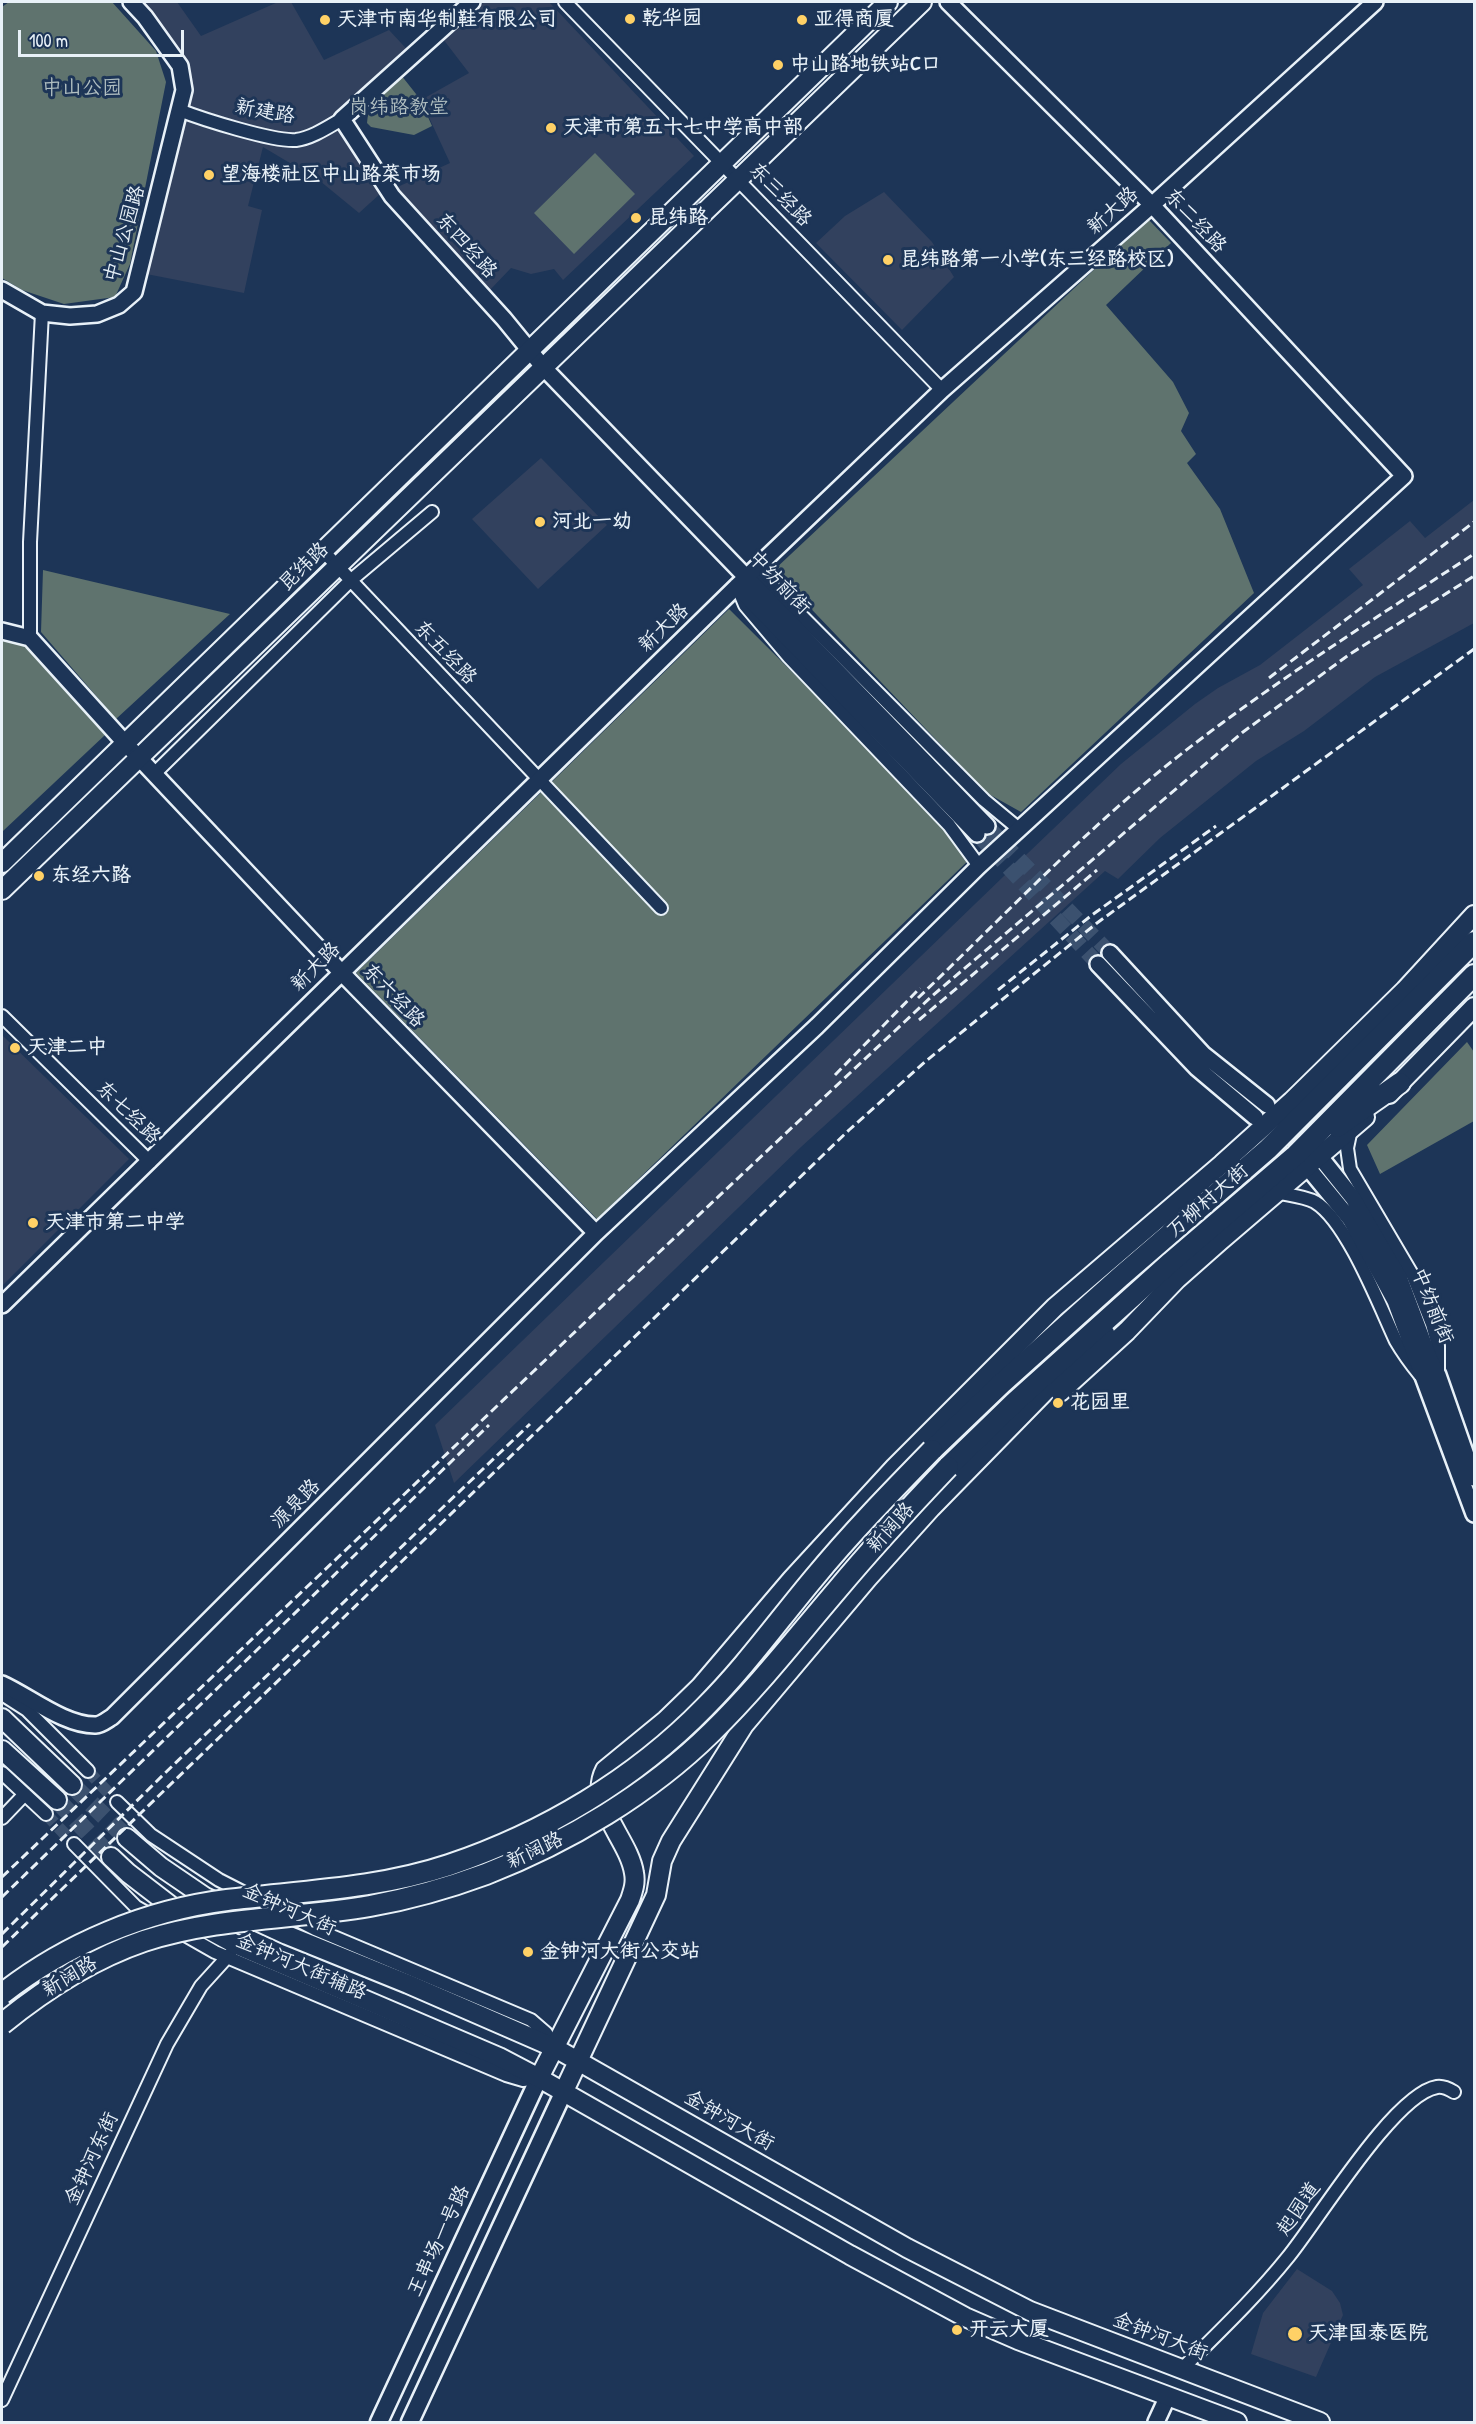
<!DOCTYPE html>
<meta charset="utf-8">
<style>
body{margin:0}
#map{position:relative;width:1476px;height:2424px;overflow:hidden;background:#1d3557;font-family:"Patrick Hand",sans-serif}
canvas{display:block}
.frame{position:absolute;inset:0;border:3px solid #e8f1f8;pointer-events:none}
.scale{position:absolute;left:18px;top:30px;width:166px;height:27px;box-sizing:border-box;border:3px solid #e8f1f8;border-top:0;padding-left:8px;font-size:18px;line-height:21px;white-space:nowrap;color:#e8f1f8;-webkit-text-stroke:4px #1d3557;paint-order:stroke}
</style>
<div id="map">
<canvas width="1476" height="2424"></canvas>
<div class="frame"></div>
<div class="scale">100 m</div>
</div>
<script>
const context = document.querySelector('canvas').getContext('2d');
context.lineJoin = 'round';
function paint(path, color) {
  context.fillStyle = color;
  context.fill(path, 'evenodd');
}
function trace(path, color, width, dash) {
  context.strokeStyle = color;
  context.lineWidth = width;
  context.lineCap = dash ? 'butt' : 'round';
  context.setLineDash(dash || []);
  context.stroke(path);
}
function drawText(font, color, halo, rows, align = 'center') {
  context.font = font + ' "Patrick Hand","LXGW WenKai TC",sans-serif';
  context.lineWidth = 6;
  context.setLineDash([]);
  context.textBaseline = 'middle';
  context.strokeStyle = halo;
  context.fillStyle = color;
  for (const [text, x, y, turn = 0] of rows) {
    context.save();
    context.translate(x, y);
    context.rotate((+turn || 0) * Math.PI / 180);
    context.textAlign = isNaN(turn) ? turn : align;
    if (halo) context.strokeText(text, 0, 0);
    context.fillText(text, 0, 0);
    context.restore();
  }
}
const built = new Path2D(`
 M123,2H177L201,36L278,2H291L324,60L389,30L415,58L342,127L381,193L359,213L320,181L263,147L248,206L262,210L244,293L136,272L179,87L175,68L133,10Z
 M484,2H549L694,156L563,280L554,269L531,274L511,268L489,291L391,190L450,163L421,100L469,73L443,39Z
 M884,192L932,242L954,277L902,330L816,243L845,216Z
 M541,458L607,525L538,589L472,519Z
 M1474,500V623L1375,677L1304,731L1256,761L1160,838L1118,879L1105,871L801,1147L454,1483L435,1425L1004,876L1121,764L1195,704L1218,688L1260,665L1363,585L1349,569L1410,521L1425,538Z
 M2,1035L129,1159L2,1286Z
 M1297,2269L1332,2291L1340,2303L1343,2315L1316,2377L1251,2354L1263,2313Z`);
const green = new Path2D(`
 M9,2H112L156,51L166,82L130,264L115,297L64,304L22,290L2,278V7Z
 M401,75L420,99L432,126L414,135L371,127L367,123L369,105Z
 M595,153L635,194L574,254L534,213Z
 M1148,219L1171,243L1106,305L1173,382L1189,413L1181,431L1196,454L1187,463L1220,509L1254,593L1021,812L987,793L774,570Z
 M43,570L230,614L116,719L41,632Z
 M729,609L975,854L597,1219L356,973Z
 M2,639L24,643L105,735L3,831L2,829Z
 M1467,1042L1474,1052V1121L1380,1174L1367,1145Z`);
const minorTunnel = new Path2D(`
 M88,1771L117,1802
 M46,1814L74,1844`);
const tertiaryTunnel = new Path2D(`
 M987,826L1110,953
 M977,834L1098,964`);
const primaryTunnel = new Path2D(`
 M72,1785L127,1838
 M57,1800L111,1857`);
const minor = new Path2D(`
 M565,2L942,390
 M179,110C202,119 274,142 296,140C312,138 328,127 342,119
 M324,552L661,908
 M756,570L984,800L1019,829
 M740,593L745,605L789,657L949,825L979,866
 M30,638V542L42,313
 M154,774L350,581L432,512
 M2,1016L150,1162
 M1351,1129L1347,1148L1350,1169L1413,1276L1432,1324L1438,1346V1374
 M1275,1192C1288,1195 1304,1196 1315,1202C1347,1221 1380,1307 1396,1341C1403,1353 1411,1364 1420,1375
 M2,1694L27,1710L88,1771
 M2,1773L46,1814
 M117,1802L151,1835L219,1880L315,1929L531,2020L546,2033L554,2047
 M2,1818L25,1794
 M74,1844L136,1907L215,1952L506,2075L523,2080L539,2078
 M1181,2370C1218,2333 1255,2298 1288,2257C1317,2222 1394,2094 1437,2087C1443,2086 1449,2089 1454,2092
 M2,2400L167,2044L201,1986L230,1954`);
const tertiary = new Path2D(`
 M472,2L342,119L392,196L504,319L544,368L987,826
 M2,290L42,313L70,316L97,314L119,305L134,292L184,90L180,66L145,17L131,2
 M737,586L977,834
 M2,631L30,638L126,744L341,972L596,1233
 M1110,953L1203,1054L1267,1105
 M1098,964L1197,1068L1255,1117
 M1325,1163L1353,1198L1400,1279L1429,1357L1438,1375L1474,1478
 M1313,1174L1350,1219L1395,1301L1474,1514
 M2,1305L737,586L942,390L1152,205L1375,2
 M2,1684C29,1696 65,1726 96,1725C101,1725 107,1720 112,1717L596,1233L817,1026L979,866L1404,476L1152,205L948,2
 M1156,2422L1168,2396`);
const secondary = new Path2D(`
 M379,2422L539,2078
 M410,2422L564,2091`);
const primary = new Path2D(`
 M2,863L888,2
 M2,890L922,2
 M1389,1094L1474,1007
 M1060,1392L1127,1331L1177,1279L1220,1241L1365,1117
 M2,1718L72,1785
 M2,1750L57,1800
 M127,1838L161,1867L205,1897L287,1935L408,1984L555,2048L907,2248L1030,2311L1320,2422
 M111,1857L128,1873L184,1916L237,1945L499,2057L539,2078L850,2255L965,2317L1018,2340L1237,2422
 M539,2078L630,1900C633,1891 636,1883 634,1873C629,1839 587,1805 605,1770L666,1720L700,1687L792,1579L895,1467L1055,1307L1222,1164L1292,1101L1405,990L1474,915
 M564,2091L656,1895L662,1861L671,1841L744,1725L868,1578L931,1508L1060,1376L1105,1333`);
const trunk = new Path2D(`
 M1337,1127L1400,1083
 M932,1450L1002,1383L1120,1277L1268,1149L1474,942
 M948,1467L1015,1402L1171,1262L1296,1155L1474,975`);
const rail = new Path2D(`
 M1269,678L1474,522
 M998,990L1092,915L1216,826
 M918,998C1001,919 1081,834 1171,762C1267,686 1371,621 1474,554
 M919,1020L1097,870
 M835,1075L920,988
 M2,1877L620,1289L932,996L1243,732L1350,654L1474,576
 M2,1897L489,1425
 M2,1934L164,1774L530,1424
 M2,1947L849,1130L926,1061L1097,923L1474,649`);
const trunkBridge = new Path2D(`
 M2,1994C65,1944 147,1910 227,1900C302,1891 377,1889 449,1865C544,1833 635,1779 705,1707C745,1667 778,1621 814,1578C851,1533 892,1491 932,1450
 M2,2024C45,1989 91,1959 144,1941C218,1917 295,1919 370,1906C409,1899 448,1888 486,1874C568,1842 649,1794 712,1732C757,1688 796,1638 837,1590C872,1548 910,1507 948,1467`);
const markers = [
 [630,19,6,"#ffd166"],
 [325,20,6,"#ffd166"],
 [802,20,6,"#ffd166"],
 [778,65,6,"#ffd166"],
 [551,128,6,"#ffd166"],
 [209,175,6,"#ffd166"],
 [636,218,6,"#ffd166"],
 [888,260,6,"#ffd166"],
 [540,522,6,"#ffd166"],
 [39,876,6,"#ffd166"],
 [15,1048,6,"#ffd166"],
 [33,1223,6,"#ffd166"],
 [1058,1403,6,"#ffd166"],
 [528,1952,6,"#ffd166"],
 [957,2330,6,"#ffd166"],
 [1295,2334,8,"#ffd166"]
];
const poiNames = [
 ["乾华园",642,19],
 ["天津市南华制鞋有限公司",337,20],
 ["亚得商厦",814,20],
 ["中山路地铁站C口",790,65],
 ["天津市第五十七中学高中部",563,128],
 ["望海楼社区中山路菜市场",221,175],
 ["昆纬路",648,218],
 ["昆纬路第一小学(东三经路校区)",900,260],
 ["河北一幼",552,522],
 ["东经六路",51,876],
 ["天津二中",27,1048],
 ["天津市第二中学",45,1223],
 ["花园里",1070,1403],
 ["金钟河大街公交站",540,1952],
 ["开云大厦",969,2330],
 ["天津国泰医院",1308,2334]
];
const parkNames = [
 ["中山公园",82,89],
 ["岗纬路教堂",399,108]
];
const streetNames = [
 ["新建路",265,112,10],
 ["东三经路",780,195,46],
 ["新大路",1113,211,-42],
 ["东二经路",1195,221,47],
 ["中山公园路",125,234,-74],
 ["东四经路",466,246,48],
 ["昆纬路",304,567,-44],
 ["中纺前街",779,583,46],
 ["新大路",664,628,-44],
 ["东五经路",445,653,46],
 ["新大路",316,967,-45],
 ["东六经路",393,996,46],
 ["东七经路",128,1113,44],
 ["万柳村大街",1208,1201,-41],
 ["中纺前街",1432,1306,68],
 ["源泉路",296,1504,-45],
 ["新阔路",891,1528,-48],
 ["新阔路",535,1851,-25],
 ["金钟河大街",289,1910,24],
 ["金钟河大街辅路",301,1967,23],
 ["新阔路",70,1977,-31],
 ["金钟河大街",729,2121,30],
 ["金钟河东街",92,2159,-65],
 ["起园道",1299,2209,-55],
 ["王串场一号路",439,2241,-65],
 ["金钟河大街",1160,2337,21]
];
paint(built, '#32415e');
paint(green, '#5f736e');
trace(minorTunnel, '#3b516f', 12, [12, 6]);
trace(tertiaryTunnel, '#3b516f', 15, [15, 8]);
trace(primaryTunnel, '#3b516f', 18, [18, 9]);
trace(minor, '#e8f1f8', 16);
trace(tertiary, '#e8f1f8', 20);
trace(secondary, '#e8f1f8', 21);
trace(primary, '#e8f1f8', 22);
trace(trunk, '#e8f1f8', 24);
trace(minor, '#1d3557', 12);
trace(tertiary, '#1d3557', 15);
trace(secondary, '#1d3557', 16);
trace(primary, '#1d3557', 18);
trace(trunk, '#1d3557', 20);
trace(rail, '#e8f1f8', 3, [9, 4.5]);
trace(trunkBridge, '#e8f1f8', 24, []);
trace(trunkBridge, '#1d3557', 20);
for (const [x, y, r, color] of markers) {
  const dot = new Path2D();
  dot.arc(x, y, r, 0, 2 * Math.PI);
  context.fillStyle = color;
  context.fill(dot);
  trace(dot, '#1d3557', 2);
}
drawText('bold 20px', '#e8f1f8', '#1d3557', poiNames, 'left');
drawText('20px', '#b1bfc1', '#1d3557', parkNames);
drawText('20px', '#e8f1f8', '#1d3557', streetNames);
</script>
